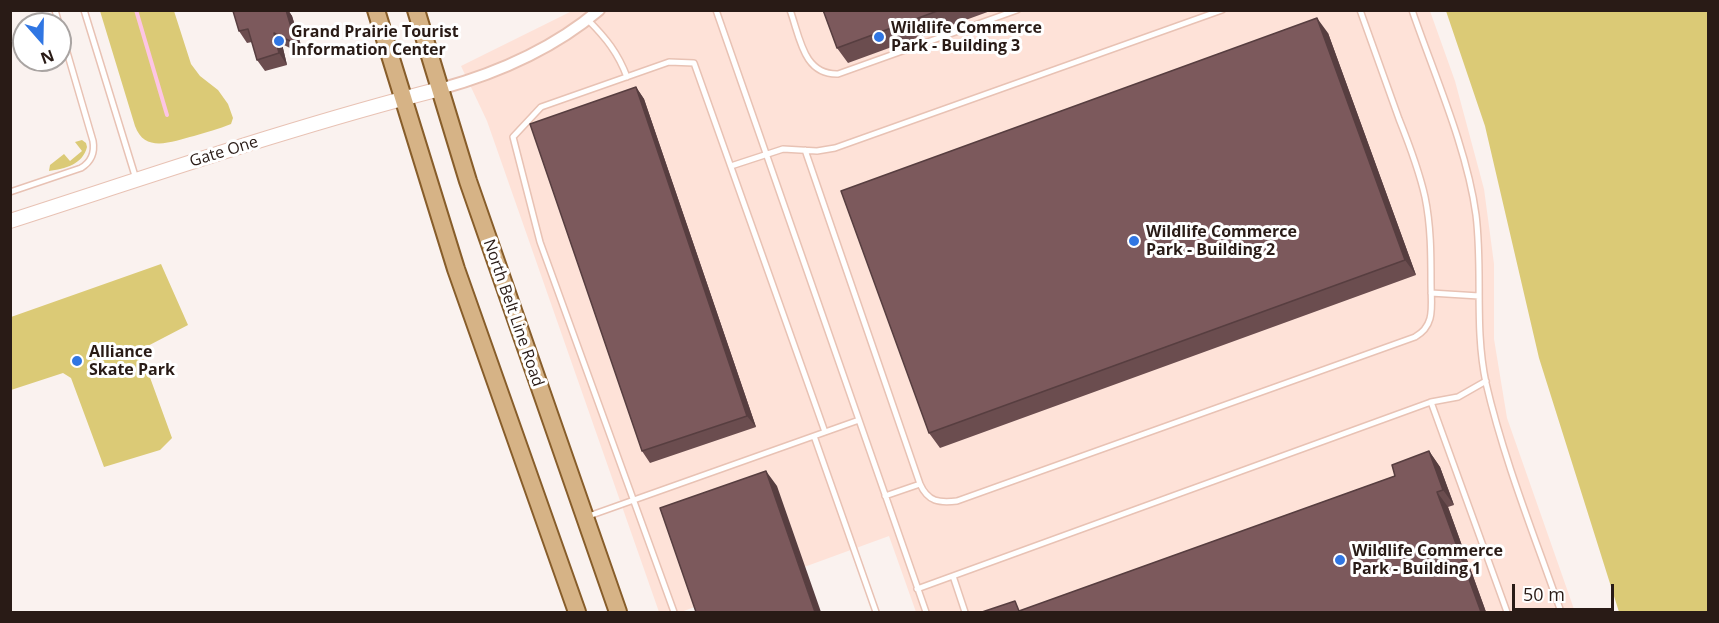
<!DOCTYPE html>
<style>
body{margin:0}
#map{position:relative;width:1719px;height:623px;overflow:hidden;background:#faf2ef;font-family:"Open Sans",sans-serif}
canvas{display:block}
.frame{position:absolute;inset:0;border:12px solid #291b16;pointer-events:none}
.north{position:absolute;left:12px;top:12px;width:60px;height:60px;box-sizing:border-box;background:#fff;border:2px solid #a9a4a2;border-radius:50%;rotate:160deg;font-size:16px;font-weight:700;line-height:24px;text-align:center;color:#291b16}
.north::after{content:'';display:block;margin:auto;width:21px;height:27px;background:#3076e3;clip-path:polygon(50% 0,100% 100%,50% 72%,0 100%)}
.scale{position:absolute;left:1512px;top:584px;width:102px;height:27px;box-sizing:border-box;border:3px solid #291b16;border-top:0;padding-left:8px;font-size:18px;line-height:21px;white-space:nowrap;color:#291b16;-webkit-text-stroke:4px #fff;paint-order:stroke}
</style>
<div id="map">
<canvas width="1719" height="623"></canvas>
<div class="frame"></div>
<div class="north">N</div>
<div class="scale">50 m</div>
</div>
<script>
const context = document.querySelector('canvas').getContext('2d');
context.lineJoin = 'round';
function paint(path, color) {
  context.fillStyle = color;
  context.fill(path, 'evenodd');
}
function trace(path, color, width, dash) {
  context.strokeStyle = color;
  context.lineWidth = width;
  context.lineCap = dash ? 'butt' : 'round';
  context.setLineDash(dash || []);
  context.stroke(path);
}
function drawText(font, color, halo, rows, align = 'center') {
  context.font = font + ' "Open Sans",sans-serif';
  context.lineWidth = 6;
  context.setLineDash([]);
  context.textBaseline = 'middle';
  context.strokeStyle = halo;
  context.fillStyle = color;
  for (const [text, x, y, turn = 0] of rows) {
    context.save();
    context.translate(x, y);
    context.rotate((+turn || 0) * Math.PI / 180);
    context.textAlign = isNaN(turn) ? turn : align;
    if (halo) context.strokeText(text, 0, 0);
    context.fillText(text, 0, 0);
    context.restore();
  }
}
const built = new Path2D(`
 M572,11H1430L1455,81L1484,189L1494,264V339L1507,418L1575,612H916L889,536L681,612H659L487,121L461,66Z`);
const green = new Path2D(`
 M100,11H174L191,64L200,76L218,90L228,104L233,118L231,124C219,129 206,132 194,136C173,141 145,154 135,126Z
 M1446,11H1708V612H1619L1539,358L1485,126Z
 M82,140L86,143L87,147C83,164 65,169 49,171L50,165L64,154L70,161L82,151L75,142Z
 M161,264L188,325L140,350L172,438L160,450L104,467L71,378L63,373L11,390V317Z`);
const stream = new Path2D(`
 M136,10L167,115`);
const service = new Path2D(`
 M55,10L59,24
 M84,10L136,179
 M716,10L926,612
 M790,10C800,37 803,75 838,74L1017,10
 M1412,10C1434,74 1467,148 1476,215C1483,271 1474,327 1486,383C1504,461 1535,537 1561,612
 M588,20C606,38 618,53 627,77
 M805,150L920,484C928,502 939,503 957,501L1415,337C1436,325 1431,306 1431,284C1431,255 1431,226 1425,197C1419,170 1409,144 1399,119C1386,83 1373,47 1360,10
 M731,166L783,149L817,151L835,148L1222,10
 M10,192L81,168C91,162 95,153 93,141L60,28
 M1431,293L1479,296
 M1486,381L1458,397L1431,402L1507,612
 M814,436L876,612
 M885,496L920,484
 M586,517L859,420
 M953,576L965,612
 M917,589L1431,402
 M674,612L540,242L513,137L541,107L669,62L694,63L825,432`);
const minor = new Path2D(`
 M440,89C498,73 553,49 599,10`);
const tertiary = new Path2D(`
 M10,221C153,175 295,126 440,89`);
const primary = new Path2D(`
 M376,10L456,269L577,612
 M416,10L468,181L618,612`);
const wall = new Path2D(`
 M234,10H288L292,16L304,55L282,44L287,65L265,71L257,60L252,42L247,43L239,31Z
 M823,10H993L848,63L837,48Z
 M1328,33L1416,275L940,448L929,433Z
 M636,87L644,99L756,427L650,463L642,451Z
 M1429,451L1440,467L1454,505L1448,507L1486,612H982L1022,610L1395,476Z`);
const shadedWall = new Path2D(`
 M286,10H288L292,16L304,55L296,44Z
 M1317,18L1328,33L1416,275L1405,260Z
 M274,33L282,44L287,65L279,53Z
 M636,87L644,99L756,427L747,416Z
 M1429,451L1440,467L1454,505L1443,490Z
 M766,471L777,486L821,612H815Z
 M1437,492L1448,507L1486,612H1481Z`);
const building = new Path2D(`
 M234,10H286L296,44L274,33L279,53L257,60L248,29L239,31L233,11Z
 M823,10H940L837,48Z
 M1317,18L1405,260L929,433L841,191Z
 M636,87L747,416L642,451L530,124Z
 M1429,451L1443,490L1437,492L1481,612H982L1015,601L1019,611L1395,476L1392,465Z
 M766,471L815,612H696L660,508Z`);
const markers = [
 [879,37,6,"#3076e3"],
 [279,41,6,"#3076e3"],
 [1134,241,6,"#3076e3"],
 [77,361,6,"#3076e3"],
 [1340,560,6,"#3076e3"]
];
const poiNames = [
 ["Wildlife Commerce",891,28],
 ["Park - Building 3",891,46],
 ["Grand Prairie Tourist",291,32],
 ["Information Center",291,50],
 ["Wildlife Commerce",1146,232],
 ["Park - Building 2",1146,250],
 ["Alliance",89,352],
 ["Skate Park",89,370],
 ["Wildlife Commerce",1352,551],
 ["Park - Building 1",1352,569]
];
const streetNames = [
 ["Gate One",224,152,-17],
 ["North Belt Line Road",513,313,71]
];
paint(built, '#fee2d8');
paint(green, '#dbca76');
trace(stream, '#fdc5e4', 4);
trace(service, '#e8c2b4', 8);
trace(minor, '#e8c2b4', 14);
trace(tertiary, '#e8c2b4', 16);
trace(primary, '#875d2a', 20);
trace(service, '#fff', 5);
trace(minor, '#fff', 10);
trace(tertiary, '#fff', 14);
trace(primary, '#d6b386', 16);
paint(wall, '#6b4d4f');
paint(shadedWall, '#573e40');
paint(building, '#7c595c');
trace(building, '#573e40', 1.5);
for (const [x, y, r, color] of markers) {
  const dot = new Path2D();
  dot.arc(x, y, r, 0, 2 * Math.PI);
  context.fillStyle = color;
  context.fill(dot);
  trace(dot, '#fff', 2);
}
drawText('bold 16px', '#291b16', '#fff', poiNames, 'left');
drawText('16px', '#291b16', '#fff', streetNames);
</script>
